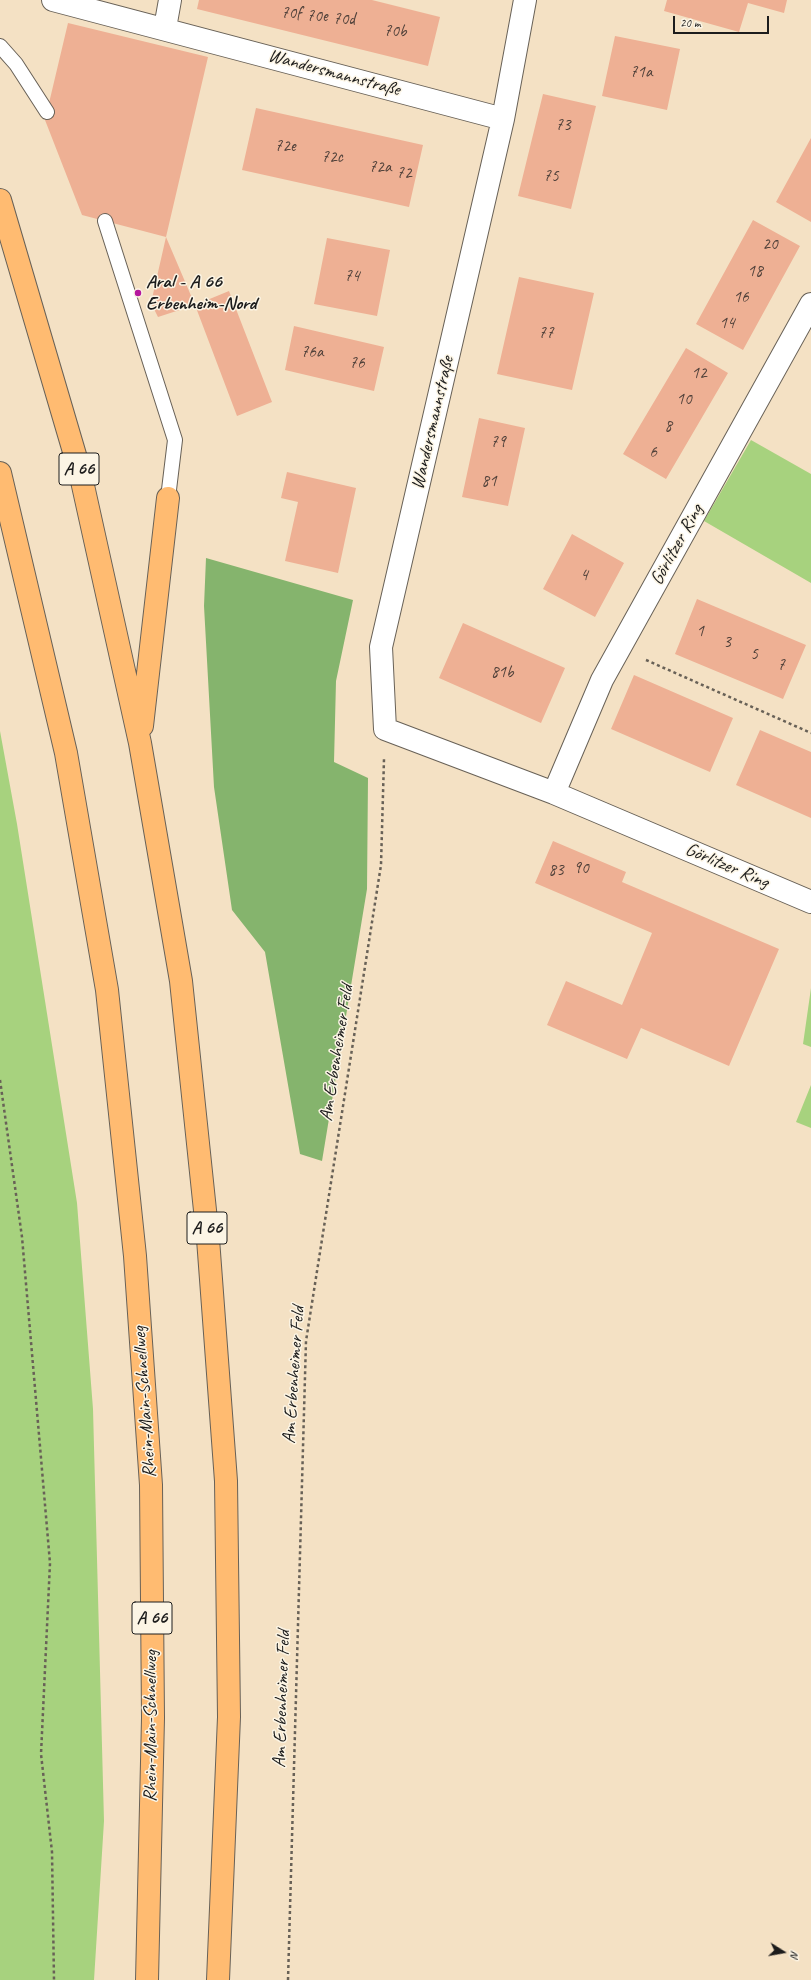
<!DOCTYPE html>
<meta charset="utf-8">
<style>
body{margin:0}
#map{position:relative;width:811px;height:1980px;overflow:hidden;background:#f4e1c4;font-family:Caveat,sans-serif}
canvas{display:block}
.north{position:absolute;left:763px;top:1932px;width:40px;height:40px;-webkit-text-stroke:3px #fcf5e5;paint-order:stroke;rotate:101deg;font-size:11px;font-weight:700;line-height:16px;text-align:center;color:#1c1c1c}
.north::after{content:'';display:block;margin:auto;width:14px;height:18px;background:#1c1c1c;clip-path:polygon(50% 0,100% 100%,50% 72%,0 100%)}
.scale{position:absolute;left:673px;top:16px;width:96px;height:18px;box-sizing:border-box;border:2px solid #1c1c1c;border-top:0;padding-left:5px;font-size:12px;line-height:14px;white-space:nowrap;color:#1c1c1c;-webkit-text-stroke:3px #fcf5e5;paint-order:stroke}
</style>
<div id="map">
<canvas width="811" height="1980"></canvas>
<div class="north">N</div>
<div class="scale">20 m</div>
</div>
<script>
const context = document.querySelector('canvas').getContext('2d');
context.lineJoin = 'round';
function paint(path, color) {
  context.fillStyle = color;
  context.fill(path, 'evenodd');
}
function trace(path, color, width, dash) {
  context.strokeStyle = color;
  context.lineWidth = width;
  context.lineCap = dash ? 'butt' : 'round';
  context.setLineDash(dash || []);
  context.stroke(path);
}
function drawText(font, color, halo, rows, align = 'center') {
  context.font = font + ' Caveat,sans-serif';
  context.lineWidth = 3;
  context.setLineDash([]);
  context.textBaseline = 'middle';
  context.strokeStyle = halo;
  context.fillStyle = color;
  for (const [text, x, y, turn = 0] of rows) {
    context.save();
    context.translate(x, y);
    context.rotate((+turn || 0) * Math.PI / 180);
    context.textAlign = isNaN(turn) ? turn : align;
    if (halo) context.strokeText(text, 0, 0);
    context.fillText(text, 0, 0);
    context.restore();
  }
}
const green = new Path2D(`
 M751,440L811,474V583L704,521Z
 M0,731L17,824L77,1203L93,1409L104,1821L94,1980H0Z
 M811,988V1047L803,1044Z
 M811,1085V1128L796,1122Z`);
const forest = new Path2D(`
 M206,558L353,600L336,681L334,762L368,778L367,889L322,1161L300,1154L265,952L232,910L214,787L204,606Z`);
const building = new Path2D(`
 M199,0H372L440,17L428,66L197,9Z
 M667,0H787L784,13L748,3L739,32L664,11Z
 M68,23L208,57L166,237L82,215L45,120Z
 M615,36L680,49L667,110L602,96Z
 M543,94L596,106L571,209L518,196Z
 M256,108L423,145L409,207L242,170Z
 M811,138V222L776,202Z
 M753,220L800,246L743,350L696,324Z
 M166,237L195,305L229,291L272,402L237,416L195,305L158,317L151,303Z
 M327,238L390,250L377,316L314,304Z
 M519,277L594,293L572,390L497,374Z
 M294,326L384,347L374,391L285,370Z
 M686,348L728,373L666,479L623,454Z
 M479,418L525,428L508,506L462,497Z
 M287,472L356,488L338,573L285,561L298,502L281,498Z
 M572,534L624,563L595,617L543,589Z
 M697,599L806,645L783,699L675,654Z
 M463,623L565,668L541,723L439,678Z
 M634,675L733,718L710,772L611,729Z
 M760,730L811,752V818L736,785Z
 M553,841L626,872L622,882L779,949L729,1066L641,1028L627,1059L547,1025L566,981L622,1005L652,933L535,883Z`);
const path = new Path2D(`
 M646,660L811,733
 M0,1080L22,1237L50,1563L41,1754L52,1852L54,1980
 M288,1980L306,1341L381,865L384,759`);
const service = new Path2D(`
 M0,46L16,64L47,112
 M105,221L175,440L168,498`);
const minor = new Path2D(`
 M53,0L503,119
 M525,0L503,119L381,647L385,729L554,793L811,902
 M165,28L170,0
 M554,793L602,680L811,304`);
const motorway = new Path2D(`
 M0,200L80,472L140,743L181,981L208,1239L226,1481L229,1717L218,1980
 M0,473L66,753L107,990L135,1256L151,1485L153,1718L147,1980
 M142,726L168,498`);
const markers = [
 [138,293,4,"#b5179e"]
];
const numberNames = [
 ["70f",291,14],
 ["70e",317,17],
 ["70d",344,20],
 ["70b",395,32],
 ["71a",641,73],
 ["73",563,126],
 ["72e",285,147],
 ["72c",332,158],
 ["72a",380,168],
 ["72",404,174],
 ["75",551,177],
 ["20",770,245],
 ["18",755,272],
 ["74",352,277],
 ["16",741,298],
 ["14",727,324],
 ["77",546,334],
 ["76a",312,353],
 ["76",357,364],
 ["12",699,374],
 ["10",684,400],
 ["8",668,427],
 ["79",498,443],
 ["6",653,453],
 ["81",489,482],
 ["4",584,576],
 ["1",700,632],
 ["3",727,643],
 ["5",754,655],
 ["7",781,666],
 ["81b",502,673],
 ["90",581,869],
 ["83",556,871]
];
const shields = [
 [79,469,40],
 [207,1228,40],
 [152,1618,40]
];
const shieldNames = [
 ["A 66",79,469],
 ["A 66",207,1228],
 ["A 66",152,1618]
];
const streetNames = [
 ["Wandersmannstraße",334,73,15],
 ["Wandersmannstraße",433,423,-77],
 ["Görlitzer Ring",677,545,-61],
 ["Görlitzer Ring",727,866,23],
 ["Am Erbenheimer Feld",337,1053,-81],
 ["Am Erbenheimer Feld",294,1375,-86],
 ["Rhein-Main-Schnellweg",145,1402,-94],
 ["Am Erbenheimer Feld",282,1699,-88],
 ["Rhein-Main-Schnellweg",151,1726,-90]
];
const poiNames = [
 ["Aral - A 66",146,282],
 ["Erbenheim-Nord",146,304]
];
paint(green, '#a7d27e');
paint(forest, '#85b46d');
paint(building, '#eeb094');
trace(service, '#686157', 16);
trace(minor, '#686157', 24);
trace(motorway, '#686157', 24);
trace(path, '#686157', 2.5, [3, 3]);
trace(service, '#fff', 14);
trace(minor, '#fff', 22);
trace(motorway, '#ffbb71', 22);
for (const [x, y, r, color] of markers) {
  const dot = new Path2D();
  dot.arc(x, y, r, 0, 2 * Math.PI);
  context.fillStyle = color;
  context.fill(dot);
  trace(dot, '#fcf5e5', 1.5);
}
drawText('17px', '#50413a', null, numberNames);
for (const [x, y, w] of shields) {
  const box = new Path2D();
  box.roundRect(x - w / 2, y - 16, w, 32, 3);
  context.fillStyle = '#fcf5e5';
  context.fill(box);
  trace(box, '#1c1c1c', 1);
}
drawText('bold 18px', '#1c1c1c', null, shieldNames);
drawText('19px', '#1c1c1c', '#fcf5e5', streetNames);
drawText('bold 19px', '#1c1c1c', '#fcf5e5', poiNames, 'left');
</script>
